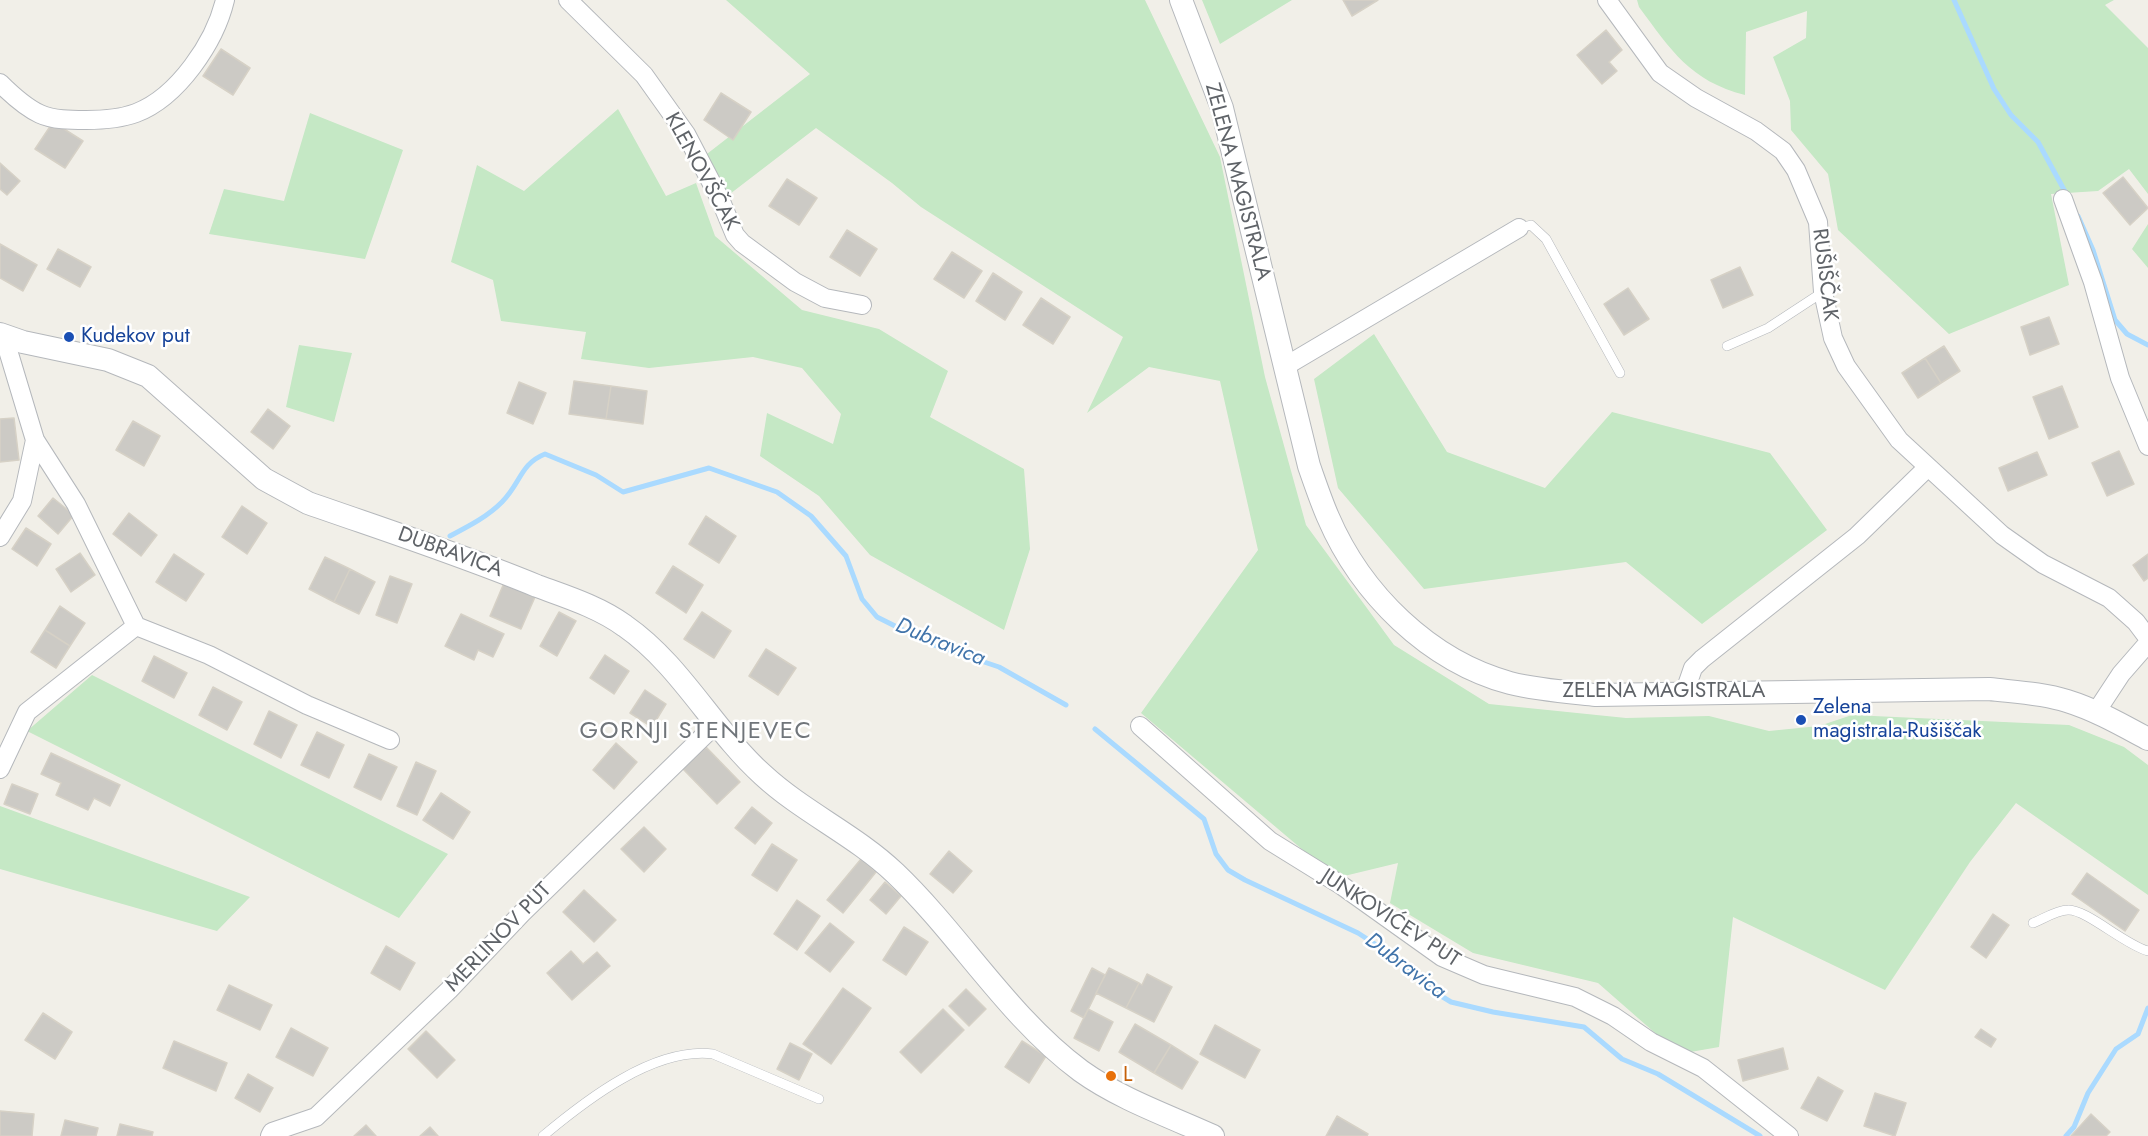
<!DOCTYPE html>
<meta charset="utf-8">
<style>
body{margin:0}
canvas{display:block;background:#f1efe8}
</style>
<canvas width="2148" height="1136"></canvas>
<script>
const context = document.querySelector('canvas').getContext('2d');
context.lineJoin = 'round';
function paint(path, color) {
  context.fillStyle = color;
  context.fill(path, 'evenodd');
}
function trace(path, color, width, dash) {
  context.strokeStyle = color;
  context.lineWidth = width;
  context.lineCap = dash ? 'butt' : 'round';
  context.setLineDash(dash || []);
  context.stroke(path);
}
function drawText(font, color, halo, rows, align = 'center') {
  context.font = font + ' Jost,sans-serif';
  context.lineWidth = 5;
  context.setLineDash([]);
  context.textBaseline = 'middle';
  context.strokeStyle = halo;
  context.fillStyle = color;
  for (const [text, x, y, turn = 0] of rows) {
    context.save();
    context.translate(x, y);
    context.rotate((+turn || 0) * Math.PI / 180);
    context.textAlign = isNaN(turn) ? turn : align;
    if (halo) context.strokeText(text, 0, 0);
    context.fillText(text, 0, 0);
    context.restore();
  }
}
const green = new Path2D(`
 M726,0H1145L1220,157L1265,377L1306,525L1394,645L1489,704L1626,718L1709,716L1769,731L1819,726L1852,715L2069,725L2124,747L2148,765V895L2016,803L1970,862L1885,990L1733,917L1719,1047L1679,1054L1598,983L1473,953L1390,903L1398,863L1336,878L1141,713L1258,550L1220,381L1149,367L1087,413L1123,337L921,207L892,183L816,128L726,197L703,157L810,74Z
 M1202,0H1292L1220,44Z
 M1637,0H2114L2105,5L2148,48V194L2129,169L2098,191L2051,194L2069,285L1949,334L1838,230L1828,174L1791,130L1790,101L1773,57L1806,38L1807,11L1746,32L1745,95C1690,81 1671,50 1639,7Z
 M618,109L666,196L696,183L715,236L802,310L879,329L948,371L930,417L1024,469L1030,549L1004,630L870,555L819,496L760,456L767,413L833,444L841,414L802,368L753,357L649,368L581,359L586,332L501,321L493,280L451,262L477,165L524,191Z
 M310,113L403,150L365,259L209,234L224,189L284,201Z
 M2148,224V268L2132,249Z
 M1374,334L1447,452L1545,488L1612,412L1770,453L1827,530L1702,624L1626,562L1424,589L1338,488L1314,379Z
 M299,345L352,353L334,422L286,407Z
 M92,675L448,854L399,918L27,731Z
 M0,806L250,897L217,931L0,869Z`);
const stream = new Path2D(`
 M1954,0L1994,89L2011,115L2038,142L2068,197
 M2078,216L2093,250L2115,320L2127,334L2148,345
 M450,536C469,526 487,517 502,502C521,483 520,464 545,454L596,475L623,492L709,468L777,492L811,516L846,556L862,599L877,617L931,644L999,667L1066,705
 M1095,729L1204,819L1216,854L1228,870L1245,880L1358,933L1398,959L1433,991L1451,1002L1493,1012L1584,1027L1622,1059L1658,1074L1760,1136
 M2066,1136L2074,1127L2088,1093L2116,1049L2138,1034L2148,1008`);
const building = new Path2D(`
 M1343,0H1378L1352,16Z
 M1606,30L1622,50L1609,62L1617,71L1602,84L1577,55Z
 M221,49L250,68L233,95L203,76Z
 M721,93L751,112L733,140L704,120Z
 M53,122L83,141L65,168L35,149Z
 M0,163L20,181L7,195L0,189Z
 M2123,177L2148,208L2130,225L2103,193Z
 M787,179L817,198L799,225L769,206Z
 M847,230L877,249L860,276L830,257Z
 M0,244L37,265L23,291L0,278Z
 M58,249L91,267L80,287L47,269Z
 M952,252L982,271L964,298L934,279Z
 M1740,267L1753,295L1723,308L1711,280Z
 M993,273L1022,292L1005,320L976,301Z
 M1628,288L1649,319L1624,335L1604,304Z
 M1041,298L1070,317L1053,344L1023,325Z
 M2049,317L2059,344L2030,355L2021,327Z
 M1944,346L1960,371L1941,383L1925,358Z
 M1925,358L1941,383L1918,398L1902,373Z
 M574,381L611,386L606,419L569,414Z
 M519,382L546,393L533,424L507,413Z
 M611,386L647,391L643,424L606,419Z
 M2062,386L2078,427L2049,439L2033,397Z
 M268,409L290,426L273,449L251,432Z
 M14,418L19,460L0,462V419Z
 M133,421L160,436L144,466L116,450Z
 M2119,451L2134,484L2107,496L2092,463Z
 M2037,452L2047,475L2008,491L1999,468Z
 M53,498L74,515L58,534L38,516Z
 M242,506L267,523L247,554L222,537Z
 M129,513L157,535L141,556L113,534Z
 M706,516L736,536L719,563L689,544Z
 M26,528L51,544L37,566L12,549Z
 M80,553L95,575L71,592L56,569Z
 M174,554L204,574L186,601L156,582Z
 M2148,554V578L2144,581L2133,565Z
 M325,557L350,569L334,602L309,589Z
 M673,566L703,585L686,613L656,593Z
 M350,569L375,582L359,614L334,602Z
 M390,576L412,584L397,623L376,615Z
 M504,583L535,597L521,629L490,616Z
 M60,606L85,623L70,646L45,630Z
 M559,612L576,621L557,656L540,646Z
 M702,612L731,631L714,658L684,639Z
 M461,614L504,634L493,657L478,650L474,660L445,646Z
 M45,630L70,646L56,668L31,652Z
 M766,649L796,668L778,695L749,676Z
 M605,655L629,671L614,694L590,678Z
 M154,656L187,673L174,698L142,681Z
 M213,687L242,702L227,730L199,715Z
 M645,690L666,704L652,727L630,713Z
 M269,711L297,725L281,758L254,744Z
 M317,732L344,745L329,778L301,765Z
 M616,743L637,762L614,789L593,770Z
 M706,747L740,782L717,804L683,769Z
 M51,753L120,785L110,806L94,798L88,810L56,795L61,783L41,774Z
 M369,754L397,767L381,800L354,787Z
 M416,762L436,771L417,815L397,806Z
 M12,784L38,794L30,814L4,804Z
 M441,793L470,812L453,839L423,820Z
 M752,807L772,823L755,844L735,828Z
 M644,827L666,849L644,872L621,849Z
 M772,844L797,860L777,891L752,875Z
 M949,851L972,871L953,893L930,874Z
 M861,859L876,872L843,913L827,900Z
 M2087,873L2139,910L2125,931L2072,894Z
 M885,882L901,896L886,914L870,900Z
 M584,890L616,920L594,942L563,912Z
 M797,900L820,916L797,950L774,934Z
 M1993,914L2009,925L1986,958L1971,947Z
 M830,923L854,942L830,972L805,953Z
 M904,927L928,942L906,975L883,960Z
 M386,946L415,963L400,990L371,973Z
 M571,951L583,964L597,952L610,966L572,1000L547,973Z
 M1092,968L1105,975L1084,1018L1071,1011Z
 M1109,968L1139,983L1126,1008L1096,993Z
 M1147,974L1172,987L1154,1022L1126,1008L1139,983L1142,985Z
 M229,985L272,1005L260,1030L217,1010Z
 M843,988L871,1008L831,1064L803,1044Z
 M966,989L986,1009L969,1026L949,1006Z
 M943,1009L964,1030L921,1073L900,1052Z
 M1088,1009L1113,1022L1099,1051L1074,1038Z
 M43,1013L72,1032L55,1059L25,1040Z
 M1135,1024L1171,1045L1154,1073L1119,1052Z
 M1215,1025L1260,1050L1245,1078L1200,1054Z
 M291,1028L328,1048L313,1076L276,1057Z
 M1981,1029L1996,1039L1991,1047L1975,1037Z
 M426,1031L455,1060L437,1078L408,1049Z
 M174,1041L227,1063L216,1091L163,1068Z
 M1022,1041L1046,1056L1029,1083L1005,1067Z
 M790,1043L812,1054L799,1080L777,1069Z
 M1171,1045L1198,1062L1182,1089L1154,1073Z
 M1783,1048L1788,1069L1743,1081L1738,1060Z
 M248,1074L273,1088L260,1112L235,1098Z
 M1818,1077L1843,1091L1827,1121L1801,1108Z
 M1875,1093L1906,1103L1895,1136L1864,1126Z
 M0,1111L34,1114L32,1136H0Z
 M2091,1114L2110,1132L2106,1136H2071Z
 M1337,1116L1368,1134L1367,1136H1326Z
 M65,1120L98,1128L96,1136H61Z
 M120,1124L153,1132L152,1136H117Z
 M366,1125L376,1136H354Z
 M430,1127L438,1136H420Z`);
const service = new Path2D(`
 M1519,228L1531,225L1546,239L1620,373
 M1727,346L1768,328L1823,292
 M2033,923C2043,919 2057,910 2068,910C2086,909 2125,945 2148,951
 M543,1136C586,1100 654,1047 713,1054L819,1099`);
const minor = new Path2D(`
 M568,0L644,75L686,134L720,199L735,235L742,243L795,282L825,298L862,305
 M1607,0L1660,73L1696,98L1756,131L1783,151L1796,170L1818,222L1823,292L1833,338L1846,366L1899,440L2002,535L2043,564L2109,598L2136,622L2148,638
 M0,83C12,95 25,107 40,114C53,120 71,120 86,120C103,120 120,119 136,113C178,97 215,42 225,0
 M2063,199L2093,282L2120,378L2148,446
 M1284,367L1519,228
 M0,537L22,501L35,440
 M136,626L209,655L307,705L390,740
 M1684,694L1693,668L1702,659L1857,536L1928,467
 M2096,712L2121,674L2148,643
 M1140,726L1270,841L1341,885L1442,957L1484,975L1575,997L1613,1016L1651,1042L1703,1068L1789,1136
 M0,769L27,712L136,626L76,504L35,440L4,337
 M270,1136L272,1132L316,1117L449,990L522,913L717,723`);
const tertiary = new Path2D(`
 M1181,0L1222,108L1309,466C1315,483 1321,501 1328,517C1361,594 1429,661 1510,683C1538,690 1567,692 1596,695L1989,689C2015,692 2042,693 2067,701C2096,710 2122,725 2148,739
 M0,334L23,342L108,360L148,376L264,479L308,503C385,530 462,555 537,586C567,597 599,607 625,626C681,665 713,730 763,775C803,812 855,835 895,873C960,935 1008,1017 1081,1071C1120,1099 1169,1116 1213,1136`);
const markers = [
 [69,337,6,"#1a4fb4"],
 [1801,720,6,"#1a4fb4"],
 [1111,1076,6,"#e8710a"]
];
const streetNames = [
 ["KLENOVŠČAK",701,172,61],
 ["ZELENA MAGISTRALA",1237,182,75],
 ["RUŠIŠČAK",1824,275,83],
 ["DUBRAVICA",450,553,20],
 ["ZELENA MAGISTRALA",1664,692],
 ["JUNKOVIĆEV PUT",1390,919,33],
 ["MERLINOV PUT",499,938,-46]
];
const transitNames = [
 ["Kudekov put",81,337],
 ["Zelena",1813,708],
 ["magistrala-Rušiščak",1813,732]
];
const foodNames = [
 ["L",1123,1076]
];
const waterNames = [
 ["Dubravica",940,643,22],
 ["Dubravica",1405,967,37]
];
const quarterNames = [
 ["GORNJI STENJEVEC",696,732]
];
paint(green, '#c5e8c5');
trace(stream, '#aadaff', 5);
paint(building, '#cccac5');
trace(building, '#d6d1c6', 1.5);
trace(service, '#b5b8bc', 10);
trace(minor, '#b5b8bc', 20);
trace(tertiary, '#b5b8bc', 24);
trace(service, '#fff', 9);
trace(minor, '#fff', 18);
trace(tertiary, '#fff', 22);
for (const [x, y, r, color] of markers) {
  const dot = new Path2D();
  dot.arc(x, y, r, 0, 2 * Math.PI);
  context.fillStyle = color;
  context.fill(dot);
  trace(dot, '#fff', 2);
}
drawText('21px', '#5f6368', '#fff', streetNames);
drawText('21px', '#164399', '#fff', transitNames, 'left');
drawText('21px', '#c56008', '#fff', foodNames, 'left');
drawText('italic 22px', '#4174aa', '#fff', waterNames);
context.letterSpacing = '1.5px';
drawText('24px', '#70757a', '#fff', quarterNames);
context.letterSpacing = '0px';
</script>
